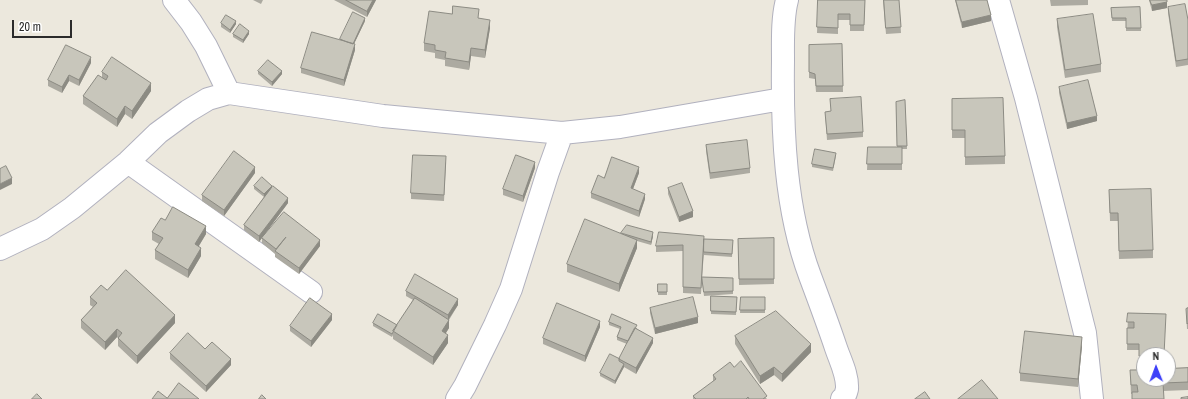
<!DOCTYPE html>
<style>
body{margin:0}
#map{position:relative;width:1188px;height:399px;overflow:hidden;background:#ece8dd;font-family:"Archivo Narrow",sans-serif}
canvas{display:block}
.north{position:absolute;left:1136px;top:347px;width:40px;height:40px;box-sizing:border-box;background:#fff;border:1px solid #aaa;border-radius:50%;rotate:359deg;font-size:11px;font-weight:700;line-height:16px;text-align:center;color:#2b2b2b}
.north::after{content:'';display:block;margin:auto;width:14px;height:18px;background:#3e40f8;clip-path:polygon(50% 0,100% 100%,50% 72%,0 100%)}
.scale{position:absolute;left:12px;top:20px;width:60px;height:18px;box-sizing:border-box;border:2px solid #2b2b2b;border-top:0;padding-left:5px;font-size:12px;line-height:14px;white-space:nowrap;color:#2b2b2b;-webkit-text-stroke:3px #fff;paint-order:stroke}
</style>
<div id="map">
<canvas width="1188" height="399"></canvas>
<div class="north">N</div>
<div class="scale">20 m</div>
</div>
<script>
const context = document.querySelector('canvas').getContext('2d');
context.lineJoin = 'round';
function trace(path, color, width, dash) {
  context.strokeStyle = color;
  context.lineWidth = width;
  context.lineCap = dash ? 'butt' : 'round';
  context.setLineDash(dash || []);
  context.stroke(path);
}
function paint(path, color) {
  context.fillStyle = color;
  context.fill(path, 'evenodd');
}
const minor = new Path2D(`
 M174,0L191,22L206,46L229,93
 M787,0C782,19 783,41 783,61C782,132 785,209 810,276C819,300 828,324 836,348C840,360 848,375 847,389C846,393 845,397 842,399
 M998,0L1026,98L1085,333L1092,399
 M128,162L311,292
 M0,249L42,229L72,208L128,162L158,133L188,111L208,99L229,93L383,116L562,133L620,127L782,99
 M457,399L465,386L495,325L511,289L548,172L562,133`);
const wall = new Path2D(`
 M253,0H263L261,4Z
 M334,0H376L367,17Z
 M818,0H865L864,31H850V20H838V34L817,33Z
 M883,0H899L901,33L886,34Z
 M955,0H987L991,21L962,28Z
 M1050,0H1088V5L1051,6Z
 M1149,0H1167V8L1152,11Z
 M1140,7L1141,31H1126V21H1112L1111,8Z
 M1168,7L1188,20V65L1176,67L1168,13Z
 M479,18L490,28L485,58L471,56L469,70L445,66V60L435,58V53L424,51V43Z
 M1057,19L1101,64V72L1065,78L1057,27Z
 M365,21L354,44L355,50L344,86L301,73V68L340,40V39Z
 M221,23L236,24L230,33L221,27Z
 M233,34H249L243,43L233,37Z
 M842,44L843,92H816L815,79L809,78V45Z
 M91,63L79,86L69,81L62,93L48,86V80Z
 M258,71L282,74L272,86L258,74Z
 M102,72L151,91L132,119L125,114L117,127L83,104V96L102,77Z
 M1059,87L1097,121L1067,129L1059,93Z
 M830,99L863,132V137L827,140L825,112L831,111Z
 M952,99L1005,156V164L965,165V138H952Z
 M905,100L907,149H902V170H867L868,147H897L896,102Z
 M706,145L750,168V173L710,179L706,151Z
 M836,156L833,171L812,167V164Z
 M446,162L444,201L411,199V193Z
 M535,168L523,202L503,195V189Z
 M255,173L224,216L202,201V195Z
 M639,173L633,189L645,199L639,217L591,198V193L604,178Z
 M254,186L272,188L288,203L259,242L244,230V225L264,197L254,189Z
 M668,188L693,217L679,222L668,194Z
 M1109,190L1153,250V258L1119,259L1118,221H1110Z
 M165,220L206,234L199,246L201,256L188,278L155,259V250L159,244L152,240V232Z
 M621,234L653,236L651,245L637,241V248L619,292L567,272V264Z
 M262,238L320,246L299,274L275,257V254L262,243Z
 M774,238V284L739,285L738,239Z
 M704,239L733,240L732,257L704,255V253L702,277L733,278V294L704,296L702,280L701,294L683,293V251L656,252V246Z
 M658,284H667V295H658Z
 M107,290L175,323L137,364L118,346V338L117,337L105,350L81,328V320L93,307L90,305V297Z
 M406,291L458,305L449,320V328L446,333L448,343L433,365L393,339V335L392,337L373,326V323L397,325L413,300L406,296Z
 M711,296L737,297L736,315L711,314Z
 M741,297H765V313H740Z
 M650,308L698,323L655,334L650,313Z
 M1188,308V329H1187L1186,309Z
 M1128,313L1166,314L1144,355V362H1139V350H1127Z
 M332,320L311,347L290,331V326Z
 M609,322L637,328V329L653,343L636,374L624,367L615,384L600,376V373L619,359L627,344L617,340V337L620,329L609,325Z
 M600,327L585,362L543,344V338Z
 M735,336L811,352L782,382L774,375L760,384L735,344Z
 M1082,346L1078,387L1020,381V373Z
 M205,349L231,365L206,392L170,359V353Z
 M734,367L767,399H693V396L713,382V375Z
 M1188,368V390L1163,391L1131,394L1130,370Z`);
const shadedWall = new Path2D(`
 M373,0H376L367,17V11Z
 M1167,2V8L1152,11V5Z
 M991,15V21L962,28V22Z
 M365,18V21L352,48V44Z
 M490,20V28L485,58V50Z
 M236,21V24L230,33V30Z
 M249,31V34L243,43V40Z
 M355,44V50L344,86V80Z
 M471,48V56L469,70V62Z
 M91,57V63L79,86V80Z
 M282,71V74L272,86V82Z
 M69,75V81L62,93V87Z
 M151,83V91L132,119V111Z
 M125,106V114L117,127V119Z
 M1097,116V121L1067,129V123Z
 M535,162V168L523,202V196Z
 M255,167V173L224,216V210Z
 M639,167V173L631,194V188Z
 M12,178V184L0,190V184Z
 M272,186V189L264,197V194Z
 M645,194V199L639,217V211Z
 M288,198V203L259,242V236Z
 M693,211V217L679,222V217Z
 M206,226V234L195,252V244Z
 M653,232V236L651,245V242Z
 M320,240V246L299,274V268Z
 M637,240V248L619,292V284Z
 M201,248V256L188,278V270Z
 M458,299V305L448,320H449V328L442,339V331L448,321V315Z
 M332,314V320L311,347V341Z
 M175,315V323L137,364V356Z
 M698,317V323L655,334V328Z
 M600,321V327L585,362V356Z
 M117,329V337L105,350V342Z
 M448,335V343L433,365V357Z
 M1082,337V346L1078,387V379Z
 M653,338V343L636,374V368Z
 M811,344V352L782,382V374Z
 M231,359V365L206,392V386Z
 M624,364V367L615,384V381Z
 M774,367V375L760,384V376Z`);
const building = new Path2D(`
 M346,0H373L367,11Z
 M818,0H865L864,25H850V14H838V28L817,27Z
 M884,0H899L901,27L886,28Z
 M956,0H987L991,15L962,22Z
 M1150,0H1167V2L1152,5Z
 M1185,4L1188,20V59L1176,61L1168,7Z
 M453,6L479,9L478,18L490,20L485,50L471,48L469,62L445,58L446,52L435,50V45L424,43L429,11L452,14Z
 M1140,7L1141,28H1126V18H1112L1111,8Z
 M353,12L365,18L353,44L347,42L340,39Z
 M1093,14L1101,64L1065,70L1057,19Z
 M226,15L236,21L230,30L221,23Z
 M240,24L249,31L243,40L233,34Z
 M312,32L355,44L344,80L301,68Z
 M842,44L843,86H816L815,74L809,72V45Z
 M66,45L91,57L79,80L69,75L62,87L48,80Z
 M112,57L151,83L132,111L125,106L117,119L83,96L98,75L106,80L108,76L102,72Z
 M268,60L282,71L272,82L258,71Z
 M1088,80L1097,116L1067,123L1059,87Z
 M861,97L863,132L827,134L825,112L831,111L830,99Z
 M1003,98L1005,156L965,157V130H952V99Z
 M905,100L907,146H897L896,102Z
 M747,140L750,168L710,173L706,145Z
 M868,147H902V164H867Z
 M815,149L836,153L833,168L812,164Z
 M234,151L255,167L224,210L202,195Z
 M413,155L446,156L444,195L411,193Z
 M516,155L535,162L523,196L503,189Z
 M612,157L639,167L631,188L645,194L639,211L591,193L598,175L604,178Z
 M6,166L12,178L0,184V169Z
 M262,177L272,186L264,194L254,186Z
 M682,183L693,211L679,217L668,188Z
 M273,186L288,198L259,236L244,225Z
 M1151,189L1153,250L1119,251L1118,213H1110L1109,190Z
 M173,207L206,226L195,244L201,248L188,270L155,250L163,238L152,232L161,218L165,220Z
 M284,212L320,240L299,268L275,251L286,237L276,249L262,238Z
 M585,219L637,240L619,284L567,264Z
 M627,225L653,232L651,242L621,233Z
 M659,232L704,236L701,288L683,287V245L656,246Z
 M774,238V279H739L738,239Z
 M704,239L733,240L732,254L704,252Z
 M126,270L175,315L137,356L118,338L122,333L117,329L105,342L81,320L97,303L90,297L101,285L107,290Z
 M415,274L458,299L448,315L406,291Z
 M702,277L733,278V291L704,292Z
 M658,284H667V292H658Z
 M711,296L737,297L736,312L711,311Z
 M693,297L698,317L655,328L650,308Z
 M741,297H765V310H740Z
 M310,298L332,314L311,341L290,326Z
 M415,298L449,320L442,331L448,335L433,357L393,331Z
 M557,303L600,321L585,356L543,338Z
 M1188,308V323L1187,324L1186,309Z
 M776,311L811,344L782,374L774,367L760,376L735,336Z
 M1128,313L1166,314L1164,355H1144V356H1139V344H1127V328H1134V322H1127Z
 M378,314L397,325L392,334L373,323Z
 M612,314L637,325L628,341L617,337L621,327L609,322Z
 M635,328L653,338L636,368L619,359Z
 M1025,331L1082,337L1078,379L1020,373Z
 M188,333L205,349L212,342L231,359L206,386L170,353Z
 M610,354L620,359H619V361L624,364L615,381L600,373Z
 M741,361L767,396L763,399H749L748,397L746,399H696L693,396L716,379L713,375L730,362L734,367Z
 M1188,368V382L1163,383L1164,399H1132V392H1138L1137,385H1131L1130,370H1144V379H1168V369Z
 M982,380L998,399H958Z
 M179,383L199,399H152L158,391L167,398Z
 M925,392L930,399H915Z
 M37,394L42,399H32Z
 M262,395L266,399H259Z
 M1188,397V399H1181V398Z`);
trace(minor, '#b1b1be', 24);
trace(minor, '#fff', 22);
paint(wall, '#acaaa1');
paint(shadedWall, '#8c8b83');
paint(building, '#c8c6bb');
trace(building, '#8c8b83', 1);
</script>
